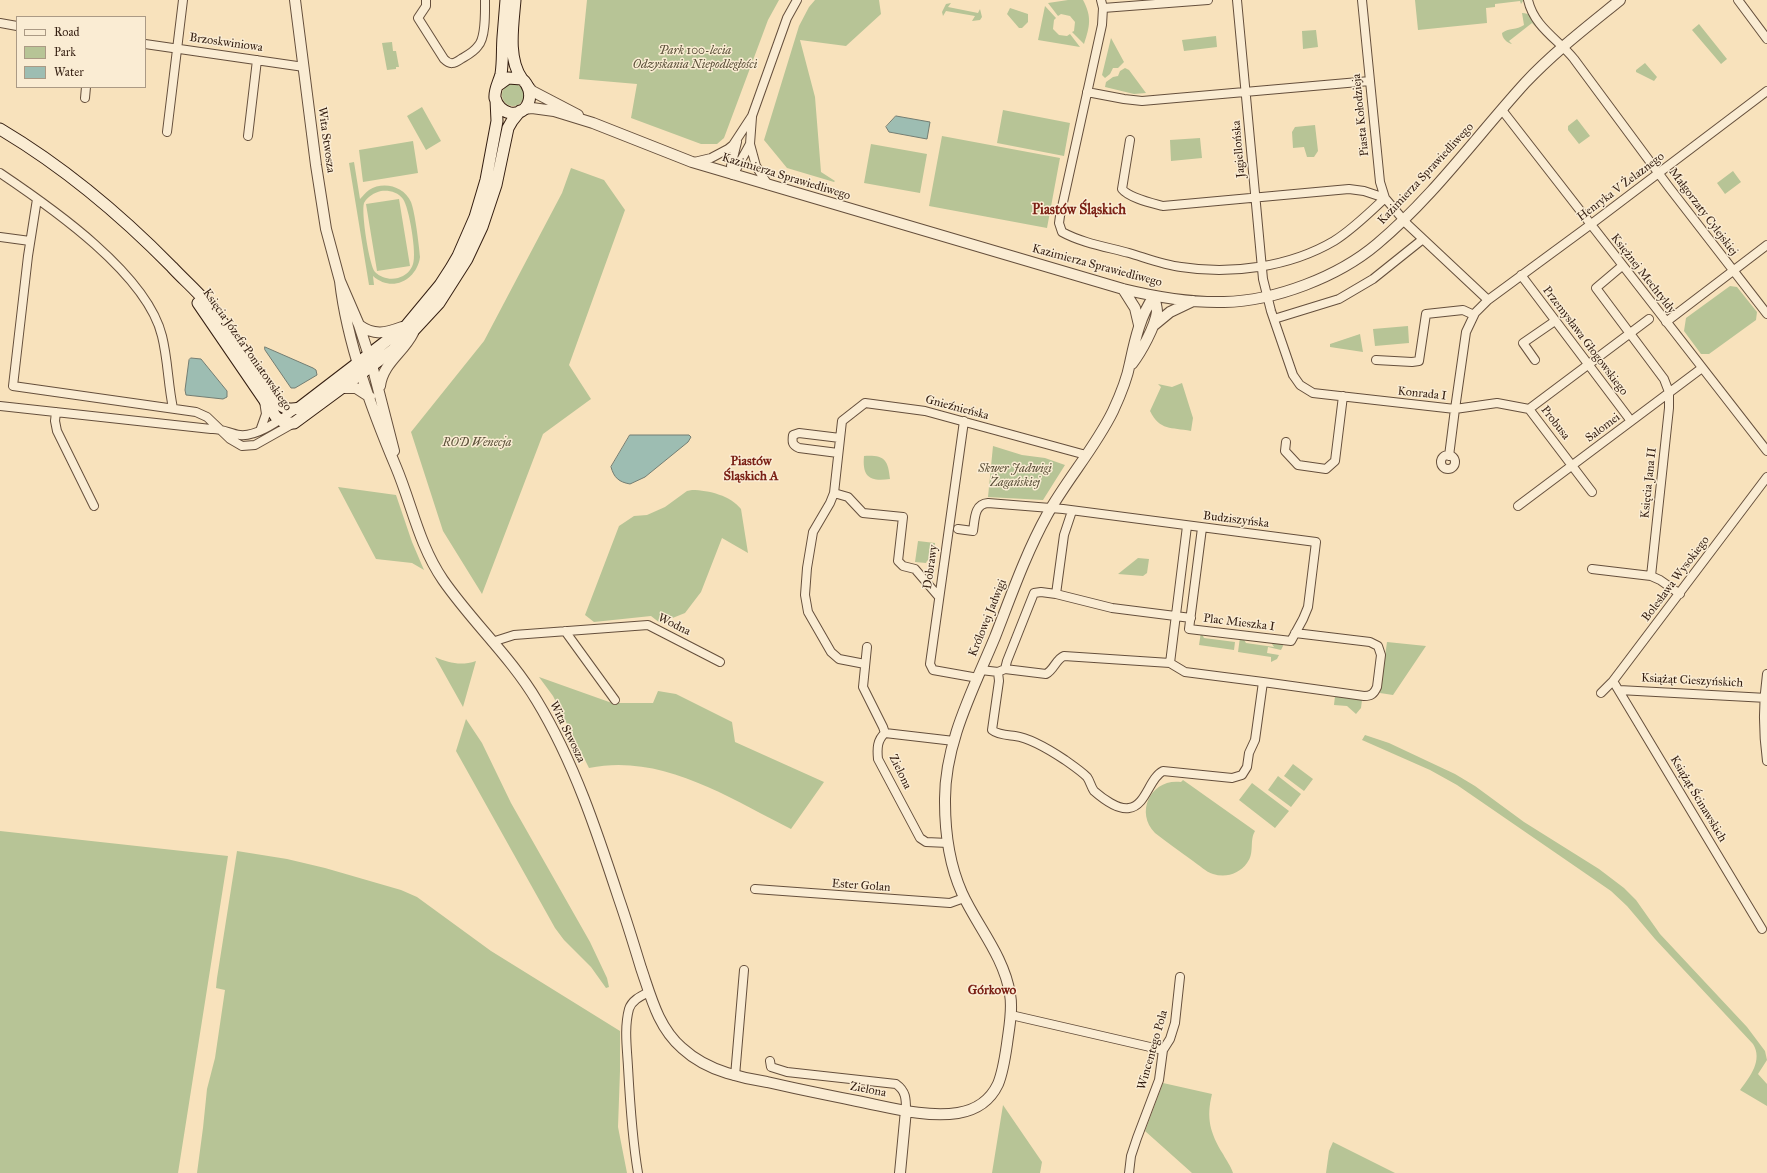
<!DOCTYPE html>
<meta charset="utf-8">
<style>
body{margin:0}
#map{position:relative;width:1767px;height:1173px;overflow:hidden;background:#f8e2bc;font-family:"IM FELL Great Primer",serif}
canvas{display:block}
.legend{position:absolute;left:16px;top:16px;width:130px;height:72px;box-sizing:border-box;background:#faecd3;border:1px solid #ab9a85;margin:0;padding:5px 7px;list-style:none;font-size:12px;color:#341e11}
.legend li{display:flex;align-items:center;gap:8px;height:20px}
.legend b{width:20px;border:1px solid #ab9a85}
</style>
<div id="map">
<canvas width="1767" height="1173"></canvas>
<ul class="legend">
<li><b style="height:5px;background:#faecd3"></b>Road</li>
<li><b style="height:11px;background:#b7c496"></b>Park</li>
<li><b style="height:11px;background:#9dbdb2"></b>Water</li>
</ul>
</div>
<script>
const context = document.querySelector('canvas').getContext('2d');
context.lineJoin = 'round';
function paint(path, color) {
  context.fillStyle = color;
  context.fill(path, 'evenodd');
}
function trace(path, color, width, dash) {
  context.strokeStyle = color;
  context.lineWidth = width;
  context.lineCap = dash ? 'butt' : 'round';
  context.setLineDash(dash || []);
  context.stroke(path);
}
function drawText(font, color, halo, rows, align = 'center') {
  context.font = font + ' "IM FELL Great Primer",serif';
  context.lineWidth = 3;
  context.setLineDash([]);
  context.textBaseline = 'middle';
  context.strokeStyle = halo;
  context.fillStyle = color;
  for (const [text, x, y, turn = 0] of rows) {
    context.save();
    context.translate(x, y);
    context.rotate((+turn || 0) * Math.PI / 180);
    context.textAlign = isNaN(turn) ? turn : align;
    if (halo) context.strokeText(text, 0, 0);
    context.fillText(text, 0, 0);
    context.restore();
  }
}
const green = new Path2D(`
 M587,0H779L768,20L724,138L717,144H701L631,118L637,84L579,79Z
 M815,0H879L881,14L846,46L800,40L815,97L821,172L835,181L834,182L787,168L764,140L799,26L809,7Z
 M1068,0H1083C1092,17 1090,26 1084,44L1072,32L1074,31L1075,22L1070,16L1061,14L1058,16L1048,3Z
 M1415,0H1523V1L1521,4L1520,1L1495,4V7L1486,8L1487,23L1418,30Z
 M951,3L948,7L978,13L980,9L982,17L980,20L972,21L975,16L946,11L943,16L942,12L946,4Z
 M1045,6L1056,18L1054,20L1053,29L1059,35L1067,36L1070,34L1080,47L1038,40Z
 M1010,8L1028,14V22L1022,28H1019L1007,14Z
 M1522,13C1530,13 1535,19 1535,26L1532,23L1509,41L1512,44C1507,43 1502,38 1502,33C1508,28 1517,30 1524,25Z
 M1699,24L1727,59L1721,64L1692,30Z
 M1316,30L1318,47L1303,49L1302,31Z
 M1216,36L1217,47L1184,51L1182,40Z
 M1111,38L1124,62L1118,68H1113L1110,74L1105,78L1102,75Z
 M392,42L393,51H396L399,67H396V69L387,70L382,43Z
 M1645,63L1657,77L1654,81L1636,72V70Z
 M1125,68L1129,70L1146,93L1134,94L1105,87L1106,82L1113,77L1118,76L1120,71Z
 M502 95a11 11 0 1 1 22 0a11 11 0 1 1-22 0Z
 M422,107L441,141L426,150L407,116Z
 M1003,110L1070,123L1064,156L997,143Z
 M1577,119L1590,136L1579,144L1568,130V126Z
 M1315,125L1318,151L1314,157H1307L1304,147L1293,148L1292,132L1295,127Z
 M942,136L1060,158L1047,228L929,206Z
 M1200,138L1202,158L1171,161L1170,140Z
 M413,141L418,173L363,182L359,150Z
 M871,144L927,154L920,193L864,183Z
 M354,162L360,199C363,196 365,193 369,190C383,181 404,186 411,202C415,212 419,245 420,257C417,280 392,293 373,276L374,285H369L349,163ZM381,191C389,190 398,192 403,199C409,207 417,254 413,264C411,271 405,276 398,278C390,280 381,278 375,272C369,265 361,212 364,203C368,196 374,193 381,191Z
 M571,168L604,180L625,210L569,365L591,399L543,434L482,594L443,531L411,432L484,341L562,193Z
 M1733,171L1741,182L1725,194L1717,183Z
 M399,199L410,266L377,271L366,204Z
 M1730,286L1737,287L1757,312L1756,320L1709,354H1701L1684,331L1686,318Z
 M1408,326L1409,343L1375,346L1373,329Z
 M1360,334L1363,352L1330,347V344Z
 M1182,383L1193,418L1191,431C1171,427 1160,431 1150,411L1161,387L1158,384L1172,387Z
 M993,446L1022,455L1045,458L1065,465L1043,500L988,497Z
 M864,456C884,455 888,459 890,479C870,482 862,477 864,456Z
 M338,487L396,495L412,542L424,570L412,563L376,559Z
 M692,490C709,490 731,496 741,509L748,553L722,538L701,592L685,613L660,623L651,616L594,622L585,615L619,526L634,516L647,515L665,507L687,491Z
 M918,541L935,543L934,557H931L927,561L926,563L915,562Z
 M1138,558L1149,559L1147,573L1143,576L1118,574Z
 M1201,632L1204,638L1235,642L1234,650L1199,645Z
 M1240,637L1243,638L1246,643L1274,647L1270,641L1282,643L1283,646L1281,650L1268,647L1267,653L1279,655L1277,659L1271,662V657L1238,652Z
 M1387,642L1426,646L1393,695L1380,693Z
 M435,657C449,663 461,666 476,661L463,707Z
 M539,677L612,703H653L658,691L676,694L732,722L735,742L824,782L791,829C729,798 662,753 589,768L553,696Z
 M1335,696L1362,700L1361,708L1356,714L1347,706L1334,705Z
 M466,719L482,743L511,803L590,942L607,978L609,987L606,988L591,967L564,940L555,928L456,751Z
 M1365,735L1389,743L1455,774L1475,786L1524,822L1599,869L1624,888L1636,900L1660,934L1747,1027L1765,1051L1767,1060L1758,1074L1767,1084V1106L1740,1090C1750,1077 1763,1060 1753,1044L1655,939L1627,906L1611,891L1457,785L1430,770L1362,740Z
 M1293,764L1313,779L1304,791L1284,776Z
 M1278,776L1301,794L1291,807L1268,790Z
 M1183,780L1255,831C1249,841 1255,853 1247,863C1239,874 1226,878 1213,874C1206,872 1199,865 1193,861C1180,852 1167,842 1155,833C1134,811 1152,778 1181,782Z
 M1252,783L1289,811L1275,828L1239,800Z
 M0,831L228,856L178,1173H0Z
 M237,851L287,859L325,868L401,890L417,897L491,951L620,1031V1071L618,1127L627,1173H197L203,1128L207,1089L215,1058L225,990L216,988L217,978Z
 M1163,1083L1212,1094C1206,1118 1210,1133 1223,1154C1226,1160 1231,1166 1233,1173H1192L1145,1131Z
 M1003,1105L1042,1162L1040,1173H992Z
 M1333,1142L1395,1173H1326L1329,1151Z`);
const water = new Path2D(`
 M896,116L930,122L927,139L889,132L886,127Z
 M265,347L313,368L316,370L317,375L295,388H291L265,350Z
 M191,358L201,359L227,391V397L223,399L186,395L185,390L189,360Z
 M630,435H689L691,437L688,442L645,477L630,484C619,482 614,478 611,467Z`);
const minor = new Path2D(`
 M426,0V6L418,18L444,59C450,65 454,64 461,59C466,56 474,52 478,46C486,38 485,11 485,0
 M1101,0L1103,8L1102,25L1060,216L1059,223L1062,232C1082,243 1107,247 1129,253C1146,258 1164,265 1181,267C1231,275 1290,267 1334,241C1353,229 1369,213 1385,198
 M1237,0L1263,279L1271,311L1293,375L1300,385L1313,393L1455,409L1466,332L1475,313L1488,300L1407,224L1385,198L1380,182L1362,0
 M1528,0C1534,27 1559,40 1574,59L1668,186L1767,314
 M1738,0L1767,39
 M1103,8L1208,0
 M0,23L17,26
 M145,44L304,67
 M1087,92L1124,99L1142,101L1370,81
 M85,98L86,87
 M1502,110L1767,451
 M167,132L183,0
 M248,136L257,60
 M1130,140L1122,189C1129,198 1152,203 1163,206L1349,189L1364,191L1385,198
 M750,144L756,166L768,185
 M694,162L711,158L728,149L733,145L752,116L787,18L797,0
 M0,173C52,208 147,274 162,336C168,360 168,385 173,408
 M733,175L750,144L752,117
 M733,175L731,166L737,142
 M37,199L28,256L13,386L196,412L207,417L230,439L242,446L255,445L294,423
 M0,237L30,241
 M1521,275L1631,421
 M1488,300L1590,225L1767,91
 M1274,319L1339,299L1373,279L1423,239
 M1666,322L1767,245
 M1376,360L1412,362L1419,361L1426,314L1463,310L1474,315
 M1535,360L1523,343L1555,321
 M0,406L211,429C222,428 230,434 240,435C258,437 282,418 296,409
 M1529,409L1649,319
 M56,412L55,421L57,431L94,506
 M964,421L930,664L933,670L978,678
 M260,431L266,414L264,401
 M1286,442L1285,451L1298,465L1326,469L1335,461L1343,396
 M838,453L799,448C792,445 792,442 793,435L799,433L840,438
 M1441 462a7 7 0 1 1 14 0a7 7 0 1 1-14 0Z
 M1449,456L1455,409L1497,403L1529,409L1592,492
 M834,493L848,497L863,513L903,517L898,561L903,566L915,569L939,597
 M1518,506L1702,368
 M958,529L973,531C975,519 974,504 988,503L1063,509L1316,542L1308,607L1303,619L1291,641L1189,629L1202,528
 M1592,569L1651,576L1669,408V392L1664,379L1596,288L1622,266
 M1651,576L1660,580L1680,594
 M1056,594L1112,608L1191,618
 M565,631L615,700
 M492,642L514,635L648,625L720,662
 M867,647L863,687L883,727L885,733L954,741
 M1170,663L1185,672L1263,682
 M865,664L839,659L831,652L808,612L805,595L807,568L813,532L830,503L834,493L842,421L865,403L925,411L1086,455
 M1005,669L1007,661L1034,593L1041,592L1056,594L1064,535L1072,511
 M981,670L998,672L1005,669L1046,674C1054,670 1056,659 1064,656L1170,663L1187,526
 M998,672L999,681L992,730C998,735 1008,735 1015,736C1030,738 1053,752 1065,760C1072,765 1081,771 1087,777C1090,781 1091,787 1094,791C1102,798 1118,810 1129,808C1146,806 1149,778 1163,771L1232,778L1242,775L1247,767L1249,753L1255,740L1263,682L1364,696C1371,696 1374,694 1377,687L1381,655L1378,646L1370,642L1295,633
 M1767,674C1763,702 1763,732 1767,761
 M1613,681L1762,929
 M1619,690L1767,698
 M1601,693L1613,681L1767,477
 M885,733C877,740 877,749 878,759L920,838L926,842L948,843
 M755,889L950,903L964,898
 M1011,1015L1163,1050
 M770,1061L771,1067L787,1072L896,1084C906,1091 906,1099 906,1110
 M735,1076L744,970
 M638,1173C632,1138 630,1103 628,1067C627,1048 624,1028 629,1009C632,1000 641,996 649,992
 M1129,1173L1131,1156L1137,1138L1159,1080L1163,1050L1170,1039L1175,1023L1180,977`);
const tertiary = new Path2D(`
 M295,0L316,165L326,229L340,281L359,325L372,365L394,451
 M528,86L532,91L578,115
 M524,109L532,108L554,111L593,123L692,162L1123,289C1156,297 1189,303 1224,302C1275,301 1338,277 1377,244C1433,197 1476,137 1525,83C1554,52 1588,26 1620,0
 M340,281C347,343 372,410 396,467C412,505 419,545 443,580C472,622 511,657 537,701C574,762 597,832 619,899C627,922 634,945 641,968C651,997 658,1027 682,1048C695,1060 711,1068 727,1073C740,1077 753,1080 767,1082C797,1089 827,1095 857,1101C889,1107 925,1118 958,1113C976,1110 990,1101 998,1084C1003,1072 1005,1058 1007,1044C1009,1028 1013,1010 1010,994C1004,956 977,926 962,893C950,866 945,832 945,802C944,744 973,690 995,637C1011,596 1026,553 1047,515C1067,479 1095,448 1113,411C1120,396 1127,379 1130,363C1135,340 1140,316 1154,296
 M1123,289L1135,308L1139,325
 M359,325C374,336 386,333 402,327
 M1153,326L1170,312L1193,301
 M1132,364C1141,352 1155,327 1157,312C1157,307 1155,301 1154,296
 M380,386C383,363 403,353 413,333
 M339,388H356L370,397
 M900,1173L906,1110`);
const secondary = new Path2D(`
 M515,0C513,25 507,58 522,79
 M497,86L508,78L522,79C536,91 530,116 510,113C502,111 497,105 495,98C494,90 499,82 501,74C503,62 502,50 503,37C504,25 505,12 506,0
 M0,129C64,167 120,214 172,267C183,279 195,289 206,302C232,333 256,368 278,403C284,409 290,410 299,408L406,326L440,285L451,268L458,256L475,217L486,180L497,121L496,100
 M198,303L276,417L285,423H294L393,350L414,330L439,303L467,259L482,227L496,185L508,128L512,121L520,111`);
const streetNames = [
 ["Brzoskwiniowa",226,43,8],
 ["Piasta Kołodzieja",1361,115,-96],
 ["Wita Stwosza",326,140,82],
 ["Jagiellońska",1239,149,-95],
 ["Kazimierza Sprawiedliwego",1426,174,-47],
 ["Kazimierza Sprawiedliwego",786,177,17],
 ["Henryka V Żelaznego",1621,187,-37],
 ["Małgorzaty Cylejskiej",1703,212,53],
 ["Kazimierza Sprawiedliwego",1097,266,15],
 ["Księżnej Mechtyldy",1643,274,52],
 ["Przemysława Głogowskiego",1585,341,53],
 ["Księcia Józefa Poniatowskiego",247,350,55],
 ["Konrada I",1422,394,6],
 ["Gnieźnieńska",957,408,15],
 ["Probusa",1555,423,52],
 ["Salomei",1603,428,-37],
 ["Księcia Jana II",1649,483,-84],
 ["Budziszyńska",1236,520,7],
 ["Dobrawy",931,567,-82],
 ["Bolesława Wysokiego",1676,579,-53],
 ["Królowej Jadwigi",988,618,-68],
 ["Plac Mieszka I",1239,623,7],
 ["Wodna",674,625,26],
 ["Książąt Cieszyńskich",1692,681,3],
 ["Wita Stwosza",567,732,64],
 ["Zielona",900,772,64],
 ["Książąt Ścinawskich",1698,799,59],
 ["Ester Golan",861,886,4],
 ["Wincentego Pola",1153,1050,-74],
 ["Zielona",868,1090,11]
];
const parkNames = [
 ["Park 100-lecia",695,51],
 ["Odzyskania Niepodległości",695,65],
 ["ROD Wenecja",477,443],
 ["Skwer Jadwigi",1015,469],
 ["Żagańskiej",1015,483]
];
const neighbourhoodNames = [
 ["Piastów",751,462],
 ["Śląskich A",751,477],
 ["Górkowo",992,991]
];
const quarterNames = [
 ["Piastów Śląskich",1079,211]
];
paint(green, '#b7c496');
paint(water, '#9dbdb2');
trace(water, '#737d72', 1);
trace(minor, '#654f3c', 10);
trace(tertiary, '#654f3c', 12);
trace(secondary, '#341e11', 13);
trace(minor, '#faecd3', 8);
trace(tertiary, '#faecd3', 10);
trace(secondary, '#faecd3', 11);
drawText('12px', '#341e11', '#faecd3', streetNames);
drawText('italic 12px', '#5b5039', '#faecd3', parkNames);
drawText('bold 13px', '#7a1f14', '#faecd3', neighbourhoodNames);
drawText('bold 14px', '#7a1f14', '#faecd3', quarterNames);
</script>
